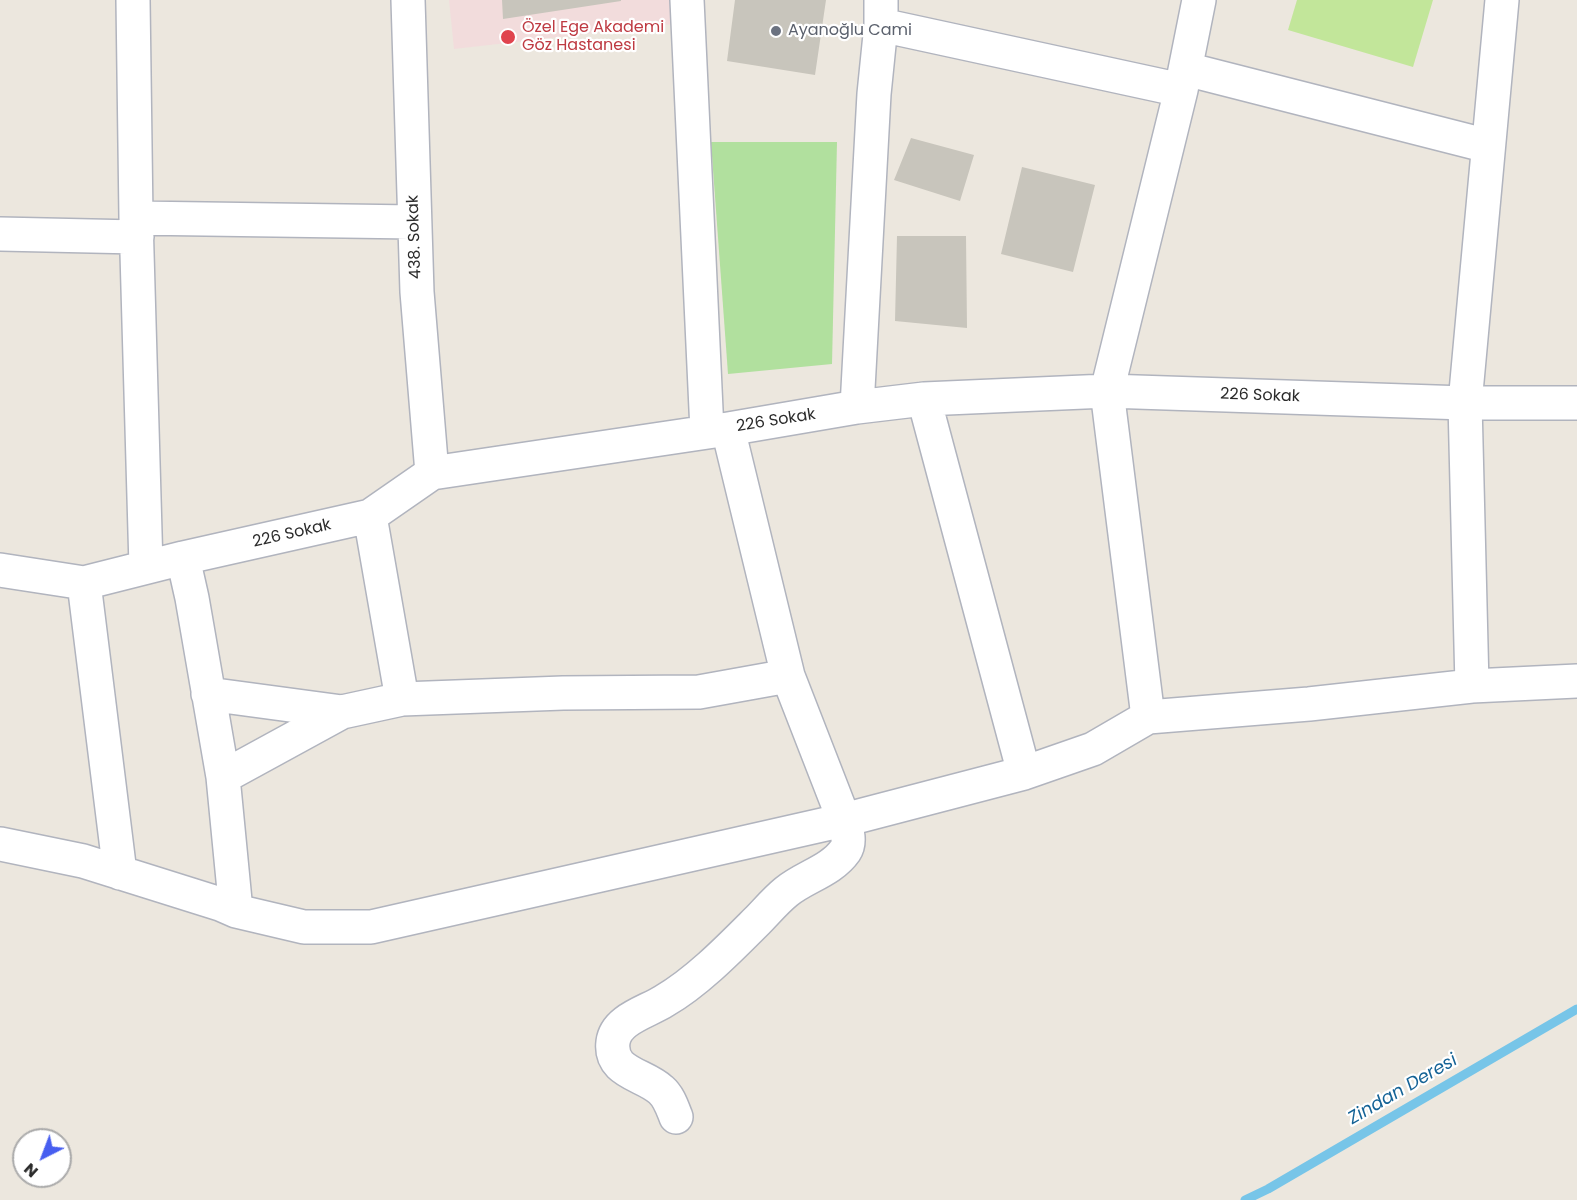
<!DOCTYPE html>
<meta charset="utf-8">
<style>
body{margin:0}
#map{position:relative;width:1577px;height:1200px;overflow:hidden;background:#ece7de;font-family:Poppins,sans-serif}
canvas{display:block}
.north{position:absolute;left:12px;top:1128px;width:60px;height:60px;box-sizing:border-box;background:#fff;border:2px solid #aaa;border-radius:50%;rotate:222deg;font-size:16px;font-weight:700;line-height:24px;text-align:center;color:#2b2b2b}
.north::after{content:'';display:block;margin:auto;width:21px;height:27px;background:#475ef0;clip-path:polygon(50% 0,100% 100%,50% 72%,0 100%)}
</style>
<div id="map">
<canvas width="1577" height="1200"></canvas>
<div class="north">N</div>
</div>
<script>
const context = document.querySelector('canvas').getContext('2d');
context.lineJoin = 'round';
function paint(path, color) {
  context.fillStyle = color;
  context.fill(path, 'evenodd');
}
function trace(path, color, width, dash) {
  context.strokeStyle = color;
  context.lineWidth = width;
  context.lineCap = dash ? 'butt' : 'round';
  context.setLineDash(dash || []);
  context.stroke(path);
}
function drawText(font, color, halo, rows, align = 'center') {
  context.font = font + ' Poppins,sans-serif';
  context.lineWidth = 4.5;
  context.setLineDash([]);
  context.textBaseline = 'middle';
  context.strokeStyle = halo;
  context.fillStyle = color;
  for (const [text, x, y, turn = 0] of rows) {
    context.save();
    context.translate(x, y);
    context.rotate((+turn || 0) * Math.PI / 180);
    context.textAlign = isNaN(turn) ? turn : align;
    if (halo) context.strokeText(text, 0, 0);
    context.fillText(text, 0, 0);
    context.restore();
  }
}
const medical = new Path2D(`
 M449,0H672L673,24L454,49Z`);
const green = new Path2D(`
 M711,142H837L832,364L728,374Z`);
const pitch = new Path2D(`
 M1297,0H1433L1413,67L1288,30Z`);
const stream = new Path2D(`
 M1245,1200L1268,1189L1577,1009`);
const building = new Path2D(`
 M502,0H621V1L503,19Z
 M735,0H826L815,75L727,61Z
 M911,138L974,155L960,201L894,180Z
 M1022,167L1095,185L1073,272L1001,254Z
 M897,236H966L967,328L895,321Z`);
const minor = new Path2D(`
 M133,0L136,218L146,567
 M408,0L417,292L432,473
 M687,0L707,431
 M881,25L1181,90
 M1186,69L1488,146
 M136,218L414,222
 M0,234L137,237
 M924,399L1024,773
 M857,407L874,94L881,25V0
 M370,516L402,699
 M183,558L192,598L223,777L236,911
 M0,570L84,583L183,558L370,516L432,473L728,429L857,407L924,399L1107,391L1465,403H1577
 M84,583L120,873
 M1472,686L1465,403L1502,0
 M208,694L342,712
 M1148,717L1107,391L1181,90L1199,0
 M223,777L342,712L402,699L563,693L699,692L788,676
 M0,844L83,861L220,904L236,911L304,927H371L844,820L1024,773L1093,749L1148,717L1309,704L1472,686L1577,681
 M676,1117C672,1107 669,1097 661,1090C644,1074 609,1073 613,1042C616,1019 647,1012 664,1001C697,982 730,948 757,921C766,912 775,901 786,892C804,877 831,871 845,851C851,842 847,830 844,820L788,676L728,429`);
const markers = [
 [776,31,6,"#6b7280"],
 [508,37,8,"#e0444e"]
];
const healthNames = [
 ["Özel Ege Akademi",522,28],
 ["Göz Hastanesi",522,46]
];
const worshipNames = [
 ["Ayanoğlu Cami",788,31]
];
const streetNames = [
 ["438. Sokak",415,237,-92],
 ["226 Sokak",1260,396,2],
 ["226 Sokak",776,421,-9],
 ["226 Sokak",292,534,-13]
];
const waterNames = [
 ["Zindan Deresi",1403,1090,-30]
];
paint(medical, '#f2dcdc');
paint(green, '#b1e09e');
paint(pitch, '#c2e69a');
trace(stream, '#77c5e8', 9);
paint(building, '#c8c5bc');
trace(minor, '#b1b4be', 36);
trace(minor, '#fff', 33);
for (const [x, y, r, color] of markers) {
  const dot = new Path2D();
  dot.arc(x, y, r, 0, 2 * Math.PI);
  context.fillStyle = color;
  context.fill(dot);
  trace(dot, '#fff', 2);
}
drawText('16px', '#be3a42', '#fff', healthNames, 'left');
drawText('16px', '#5b616d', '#fff', worshipNames, 'left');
drawText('16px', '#2b2b2b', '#fff', streetNames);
drawText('italic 18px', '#156396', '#fff', waterNames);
</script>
